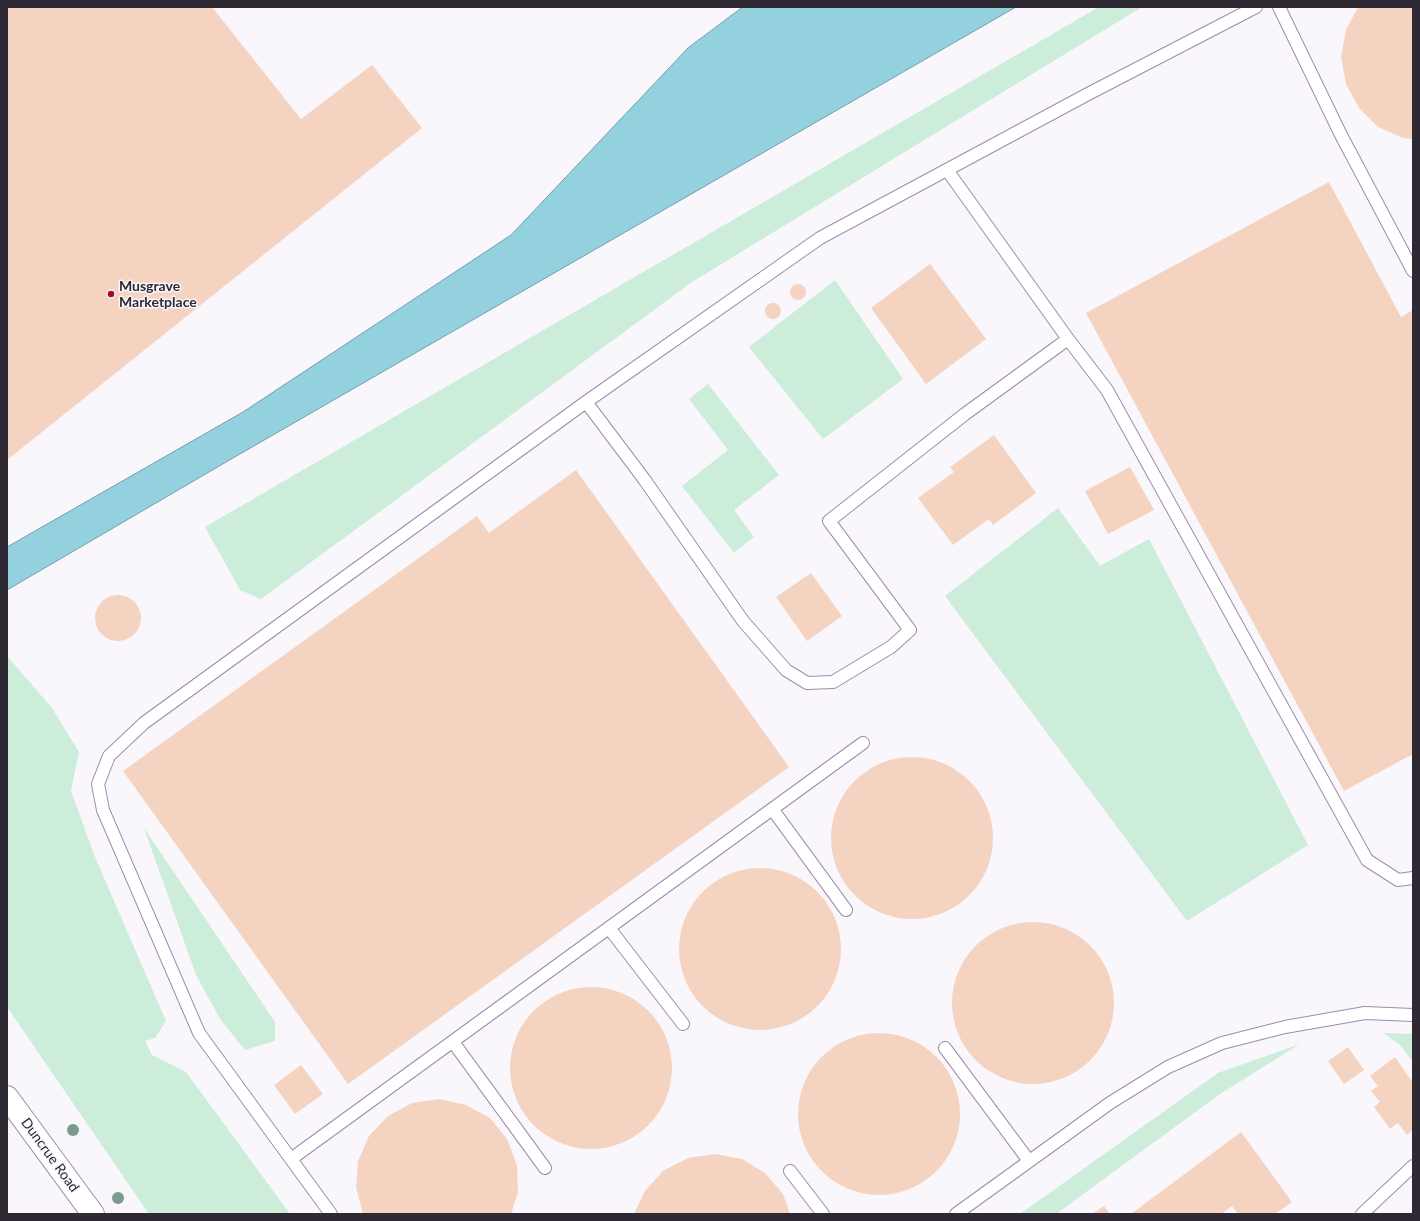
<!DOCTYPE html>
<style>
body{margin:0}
#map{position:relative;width:1420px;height:1221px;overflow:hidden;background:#f9f6fc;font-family:Lato,sans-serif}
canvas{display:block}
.frame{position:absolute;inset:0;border:8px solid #2f2934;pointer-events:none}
</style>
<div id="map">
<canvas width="1420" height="1221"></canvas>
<div class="frame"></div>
</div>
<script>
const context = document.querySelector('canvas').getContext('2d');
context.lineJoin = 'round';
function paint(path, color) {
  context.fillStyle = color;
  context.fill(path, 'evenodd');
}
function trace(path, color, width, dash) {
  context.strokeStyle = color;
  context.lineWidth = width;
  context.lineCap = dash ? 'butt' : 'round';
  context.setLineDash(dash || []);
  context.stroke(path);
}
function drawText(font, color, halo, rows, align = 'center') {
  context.font = font + ' Lato,sans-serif';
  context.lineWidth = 3;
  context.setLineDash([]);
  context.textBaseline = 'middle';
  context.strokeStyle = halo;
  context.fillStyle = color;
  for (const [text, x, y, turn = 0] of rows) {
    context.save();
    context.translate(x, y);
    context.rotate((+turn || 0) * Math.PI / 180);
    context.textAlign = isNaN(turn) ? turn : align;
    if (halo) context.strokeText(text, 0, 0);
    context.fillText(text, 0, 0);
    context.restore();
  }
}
const green = new Path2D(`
 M1099,7H1142L692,282L261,599L240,590L205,527Z
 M835,280L903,379L823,439L749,347Z
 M708,384L779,475L734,510L754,537L734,553L682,486L728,450L689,399Z
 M1058,508L1100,566L1149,539L1308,845L1187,921L945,596Z
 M7,656L52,708L79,752L71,791L95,857L166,1021L155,1038L145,1041L152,1055L186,1072L290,1214H149L7,1007Z
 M144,828L275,1022V1041L245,1050L220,1019L196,975Z
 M1383,1033L1413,1034V1062L1399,1044Z
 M1300,1044L1220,1094L1056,1214H1020L1218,1073Z`);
const water = new Path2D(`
 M743,7H1016L233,458L7,590V547L243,412L511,235L688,48Z`);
const building = new Path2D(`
 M7,7H212L301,119L372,65L422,128L7,460Z
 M1358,7H1413V139L1403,138L1378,127L1359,108L1346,84L1341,57L1346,30Z
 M1329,182L1401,317L1413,310V754L1344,791L1086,313Z
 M930,264L986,339L926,384L871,308Z
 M790 292a8 8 0 1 1 16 0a8 8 0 1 1-16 0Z
 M765 311a8 8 0 1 1 16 0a8 8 0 1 1-16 0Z
 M994,435L1036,493L993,525L989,519L953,545L918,498L954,472L950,467Z
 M1130,467L1154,510L1108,534L1085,491Z
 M576,470L789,767L348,1084L123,771L477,516L489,533Z
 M811,573L842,616L807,641L776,597Z
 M95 618a23 23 0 1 1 46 0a23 23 0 1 1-46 0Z
 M831 838a81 81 0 1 1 162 0a81 81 0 1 1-162 0Z
 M679 949a81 81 0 1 1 162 0a81 81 0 1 1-162 0Z
 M952 1003a81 81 0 1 1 162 0a81 81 0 1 1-162 0Z
 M510 1068a81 81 0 1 1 162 0a81 81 0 1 1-162 0Z
 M798 1114a81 81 0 1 1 162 0a81 81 0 1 1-162 0Z
 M1348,1047L1364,1070L1344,1084L1328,1061Z
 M1395,1057L1413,1083V1130L1407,1135L1398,1123L1390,1129L1374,1107L1380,1102L1371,1091L1378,1086L1370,1076Z
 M301,1065L323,1094L295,1114L274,1085Z
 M439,1099L466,1105L490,1118L507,1139L517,1165L518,1192L511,1214H363L356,1187L358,1161L369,1136L388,1116L412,1103Z
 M1241,1132L1292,1202L1275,1214H1238L1232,1206L1221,1214H1131Z
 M715,1154L742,1159L765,1173L783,1194L790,1214H634L645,1191L663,1171L688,1158Z
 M1104,1206L1110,1214H1092Z`);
const lane = new Path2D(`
 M1279,7L1341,135L1413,271
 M947,170L1068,339L1107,390L1367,860L1398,880L1413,878
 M586,402L644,479L743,621L786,670L807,683L833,682L891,647L910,630L829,521L965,414L1068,339
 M773,810L846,910
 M609,928L683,1024
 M453,1042L545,1168
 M945,1048L1029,1161
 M291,1159L863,743
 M790,1171L823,1214
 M331,1214L199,1033L103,810L98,784L109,756L144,723L586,402L820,238L1088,94L1256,7
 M956,1214L1110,1103L1168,1067L1222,1043L1285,1027L1365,1013L1413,1015
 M1362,1214L1413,1166`);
const secondary = new Path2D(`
 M7,1097L93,1214`);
const trees = [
 [73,1130],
 [118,1198]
];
const markers = [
 [111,294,4,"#a5092e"]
];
const poiNames = [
 ["Musgrave",119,286],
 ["Marketplace",119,302]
];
const streetNames = [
 ["Duncrue Road",50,1155,54]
];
paint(green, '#ccedd9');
paint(water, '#93d1de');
trace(water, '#759fab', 1);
paint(building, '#f4d4c0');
trace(lane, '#9d8daa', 14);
trace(secondary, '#9d8daa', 24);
trace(lane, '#fff', 12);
trace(secondary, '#fff', 22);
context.fillStyle = '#7c9b8f';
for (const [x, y] of trees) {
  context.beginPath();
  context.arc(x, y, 6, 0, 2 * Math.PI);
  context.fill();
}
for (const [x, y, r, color] of markers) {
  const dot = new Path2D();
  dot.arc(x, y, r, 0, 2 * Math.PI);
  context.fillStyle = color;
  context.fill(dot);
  trace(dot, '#f9f6fc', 1.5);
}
drawText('bold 14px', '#2f2934', '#f9f6fc', poiNames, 'left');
drawText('14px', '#2f2934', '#f9f6fc', streetNames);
</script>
